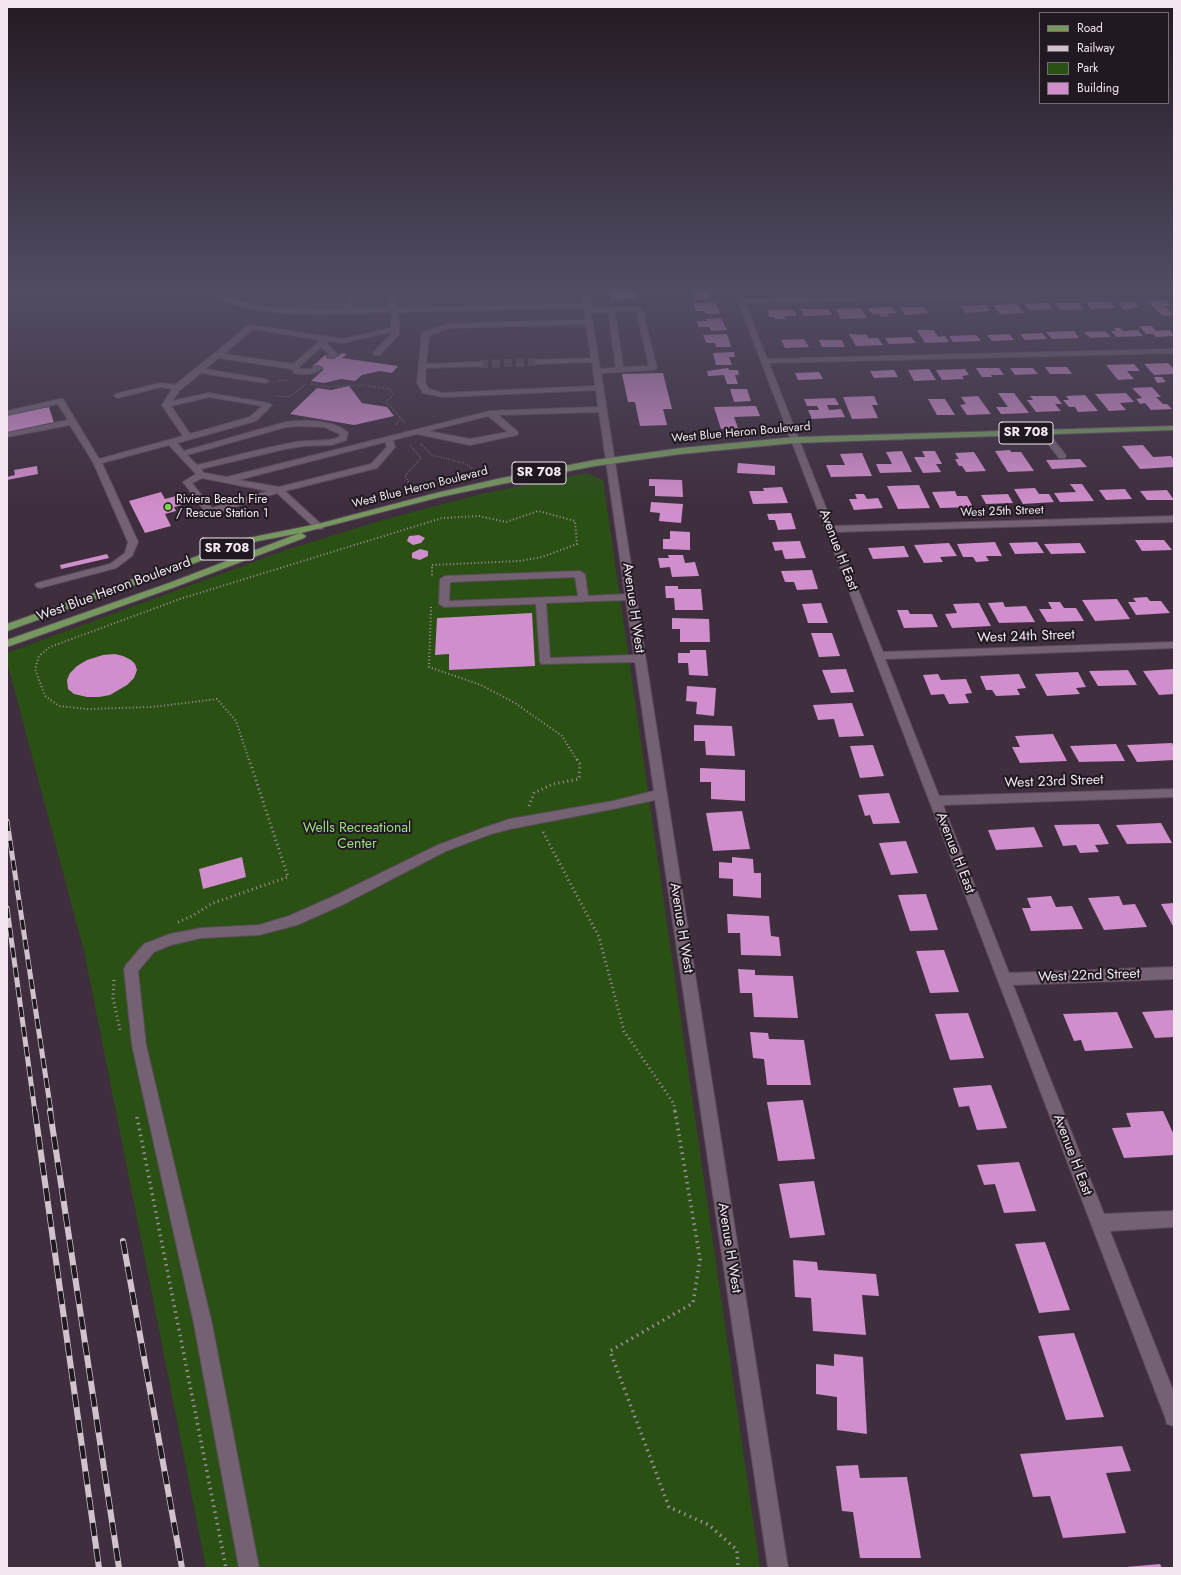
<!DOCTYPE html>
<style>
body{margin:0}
#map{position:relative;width:1181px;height:1575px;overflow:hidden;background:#3f2e3e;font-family:Jost,sans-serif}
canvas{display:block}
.frame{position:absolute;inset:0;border:8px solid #f3e7f1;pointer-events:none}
.legend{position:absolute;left:1039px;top:12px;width:130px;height:92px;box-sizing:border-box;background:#211921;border:1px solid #756b74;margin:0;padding:5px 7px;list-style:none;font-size:12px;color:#f3e7f1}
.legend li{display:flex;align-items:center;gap:8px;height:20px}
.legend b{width:20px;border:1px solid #756b74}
</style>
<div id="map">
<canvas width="1181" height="1575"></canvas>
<div class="frame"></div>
<ul class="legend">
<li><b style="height:5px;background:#76985f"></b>Road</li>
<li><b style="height:5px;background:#d0c3ce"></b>Railway</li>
<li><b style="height:11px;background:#2a5014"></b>Park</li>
<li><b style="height:11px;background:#d18ecc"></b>Building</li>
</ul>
</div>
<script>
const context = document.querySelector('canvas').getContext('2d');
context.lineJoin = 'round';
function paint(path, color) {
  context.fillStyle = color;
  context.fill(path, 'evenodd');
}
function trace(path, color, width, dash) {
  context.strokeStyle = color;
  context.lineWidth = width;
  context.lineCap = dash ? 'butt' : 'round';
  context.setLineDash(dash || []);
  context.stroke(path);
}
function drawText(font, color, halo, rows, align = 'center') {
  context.font = font + ' Jost,sans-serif';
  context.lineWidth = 4;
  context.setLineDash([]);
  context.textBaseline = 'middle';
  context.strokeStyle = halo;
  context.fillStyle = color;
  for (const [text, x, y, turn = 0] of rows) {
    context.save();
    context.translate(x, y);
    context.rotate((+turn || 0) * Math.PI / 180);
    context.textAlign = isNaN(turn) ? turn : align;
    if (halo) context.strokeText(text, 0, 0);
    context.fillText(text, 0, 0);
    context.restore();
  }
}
const built = new Path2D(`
 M220,288H572L574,303L306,309L272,307L246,301L228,294Z`);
const green = new Path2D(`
 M586,473L603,480L760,1568H206L85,955L7,662V653L286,550L376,522L481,494Z`);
const building = new Path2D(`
 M407,288H415V293L406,294Z
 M711,289L712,293H708L710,299L695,300L692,290Z
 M609,291H635L637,298L611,300Z
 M1166,300L1172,306H1164L1174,315L1163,316L1147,301Z
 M1086,302H1110L1116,308L1091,309Z
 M1134,302L1139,307L1124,310L1118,303Z
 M693,303H716L720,314H706L704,311H696Z
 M1048,303L1053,309L1029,310L1024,304Z
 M1055,303H1078L1084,309L1061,310Z
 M1017,304L1024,313L1000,314L993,305Z
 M986,305L990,311L966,313L961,306Z
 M892,307L897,313L887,314L889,316L881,317L879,314H872L867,308Z
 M900,307H924L928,313L905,315Z
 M861,308L867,318L841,319L836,309Z
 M801,309H829L832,315L804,316Z
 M767,310H794L797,316H784L786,319H775L774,317H769Z
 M721,318L727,330L711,331L709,327H699L696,321H707L706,319Z
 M1139,326H1152L1156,331L1170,330L1174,336L1156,337L1153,334H1146Z
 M1114,328H1120L1123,331L1138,330L1143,336L1116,337L1111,331H1116Z
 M917,330H934L938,337L945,336L949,342L925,343Z
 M1074,331L1079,338L1052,339L1046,332Z
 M1105,331L1111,337L1090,338L1084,332Z
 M1042,333L1047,339L1025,340L1020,334Z
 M727,334L731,347H716L715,343H706L703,335Z
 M849,334L867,335L869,338H878L883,345L856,346Z
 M1009,334L1014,340L992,341L987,335Z
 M976,335L981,341L953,342L949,336Z
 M911,337L916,343L889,344L885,338Z
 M804,339L809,347L785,348L781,340Z
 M819,340H842L845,347H822Z
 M734,352L735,357H729L732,365H716L713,353Z
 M342,353L347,354L342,358L398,366L392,373L380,371L362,375L355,381L341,379L324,383L311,381L324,369L312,367L325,355L337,357Z
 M1168,363L1174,369V374L1154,375L1144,364Z
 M1134,364L1140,371H1127L1134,379L1118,380L1106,365Z
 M1045,367H1067L1072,374H1050Z
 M728,368L729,370H738L739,375H735L738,384H727L724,375L708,376L707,371Z
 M976,368H999L1004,375H991L992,377H982Z
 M1010,368H1033L1038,374L1015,375Z
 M929,369L936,380L914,381L908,370Z
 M965,369L969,375L962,376L964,379L942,380L936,370Z
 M894,370L898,377L874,378L870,371Z
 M819,372L823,379L798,380L795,373Z
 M663,373L672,409H663L667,425L640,426L635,402H628L622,374Z
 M1154,377H1162L1166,382L1157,383Z
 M349,386L362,403L387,407L394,416L354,425L290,414L317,388L331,390Z
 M1152,387L1161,397H1156L1163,404H1167L1172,409L1151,410L1145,403L1140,404L1136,399L1142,398L1132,388Z
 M730,389H747L751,401L734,402Z
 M998,393H1014L1029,413L1001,414L996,407H1008Z
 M1126,393L1134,402L1120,403L1126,410L1109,411L1095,394Z
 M1085,395L1098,411L1078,412L1075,407H1069L1063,400H1069L1066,396Z
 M874,396L878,405H872L878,418L852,419L843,397Z
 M978,396L991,414L967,415L960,405L966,404L961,397Z
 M1030,396H1056L1062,404H1055L1061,411L1036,412L1027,400H1033Z
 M835,398L839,405H827L829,410L841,409L845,417L812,419L808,410H819L817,406H807L804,399Z
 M928,399H945L955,415H937Z
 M756,406L760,416L734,417L738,428L721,429L714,407Z
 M49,407L54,423L7,433V415Z
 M1143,445L1153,457L1171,456L1174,460V467L1140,469L1122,446Z
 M1010,450L1011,452H1021L1034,471L1008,472L995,451Z
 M902,451L912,472L880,473L876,464H892L886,452Z
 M922,451H935L942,464H936L941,472L923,473L914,457H925Z
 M974,452L986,471L966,472L962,466H959L955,459H959L955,453Z
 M862,453L872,476L831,477L826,465H845L840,454Z
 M1080,459L1087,467L1052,469L1046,460Z
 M738,463L775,466V475L737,473Z
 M37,466L38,474L7,480V477L15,475L14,470Z
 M649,479L682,480L683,497L655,496V486H649Z
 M1070,484H1082L1094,501L1060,502L1054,493L1076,492Z
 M919,485L930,508L898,509L887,486Z
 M782,487L788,503L753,504L749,491H764L763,488Z
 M1035,488L1039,494H1049L1054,502L1023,504L1014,489Z
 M1125,489L1132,499L1106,500L1099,490Z
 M1167,490L1174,500H1147L1140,491Z
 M955,491L957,496H967L973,507L940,508L932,492Z
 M161,492L165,499L176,496L182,505L174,507L176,511L165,514L171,526L145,533L129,501Z
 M855,494H864L867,499L878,498L883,508L854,510L849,499H857Z
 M1008,494L1013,503L986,504L981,495Z
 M651,502L683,504L681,523L659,521L660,513L650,512Z
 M791,513L796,529L778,530L775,520H769L767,514Z
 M670,531L690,532V550L663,549V539H670Z
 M419,535L425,538L421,543L413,545L407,541L409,536Z
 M1135,540H1164L1172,550L1142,551Z
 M800,541L806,558L785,559L782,550L775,551L772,542Z
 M995,542L1002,556H986L989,561L976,562L973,557H963L957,544Z
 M1037,542L1044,553L1015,554L1009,543Z
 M949,543L957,556L940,557L943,562L924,563L914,545Z
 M1080,543L1086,553L1051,554L1044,544Z
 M904,546L909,557L873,559L868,548Z
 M420,549L428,551V556L420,560L412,558V553Z
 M107,554L109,558L61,569L60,565Z
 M668,555H683L685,563L695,562L699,576L672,577L670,567L660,568L658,558H669Z
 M812,570L818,589L797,590L794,582H785L781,571Z
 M665,586H678V589H701L703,610H675L674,598H666Z
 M1147,597L1150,601H1161L1170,613L1136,615L1128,602H1136L1133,598Z
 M1117,599L1130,619L1095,621L1082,600Z
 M1003,602L1005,607L1026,606L1035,622L999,623L988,603Z
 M1048,602H1060L1064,608H1076L1084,621L1047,622L1039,609H1052Z
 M821,603L828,623H808L802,604Z
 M979,603L991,626L952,628L945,614L957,613L953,604Z
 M897,610H908L910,614H932L938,627L904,628Z
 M532,613L535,666L449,670V654L435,655L437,618Z
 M672,618L709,619L710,642H680V629H672Z
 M811,633H832L840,656L819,657Z
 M690,650H706L708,676L689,675L688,663H678V653H690Z
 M115,654L123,656L131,660L135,664L137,670L134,678L127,685L110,695L99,697H87L74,694L68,689L67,680L70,673L77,666L87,660L103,655Z
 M846,669L854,692L831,693L822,670Z
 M1174,669V694L1159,695L1143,671Z
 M1128,670L1137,685L1098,686L1089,671Z
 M1078,672L1086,687L1076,688L1080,694L1047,696L1035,674Z
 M938,674L941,680L966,679L972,693L965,694L969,703L949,704L944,694L931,695L923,675Z
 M1019,674L1026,688L1017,689L1020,695L996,696L992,690H986L980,676Z
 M687,686L716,688L714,716L696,714L697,702L686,701Z
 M852,703L864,736L839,737L834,719L818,720L813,705Z
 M694,725L732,726L735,756L706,755L705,741H694Z
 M1053,734L1067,761L1020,763L1012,747H1020L1015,736Z
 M1172,743L1174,747V760L1137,762L1127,745Z
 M1116,744L1125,761L1079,762L1070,746Z
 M873,745L884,776L860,778L850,746Z
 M700,768L745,770V801L711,799V782H700Z
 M889,793L900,823L873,824L870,815L865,816L858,795Z
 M742,811L750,849L713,851L706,813Z
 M1161,823L1172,843L1127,844L1116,825Z
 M1099,824L1109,844L1095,845L1099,852L1080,853L1076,845L1063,846L1054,825Z
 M1034,827L1043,847L996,850L988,830Z
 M906,841L918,873L891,875L879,843Z
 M242,857L246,877L203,889L199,869Z
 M732,857L753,859L754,873H761V898L733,896V879L719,878V862L732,863Z
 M926,894L938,930L910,931L898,895Z
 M1051,896L1056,907L1072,906L1083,929L1031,931L1022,908H1031L1027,898Z
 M1119,896L1123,905L1135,904L1147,927L1104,930L1088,898Z
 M1174,903V928L1161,904Z
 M727,914L769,916L771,936L779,937L781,956L741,955L740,933H728Z
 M944,950L959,992L930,993L916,951Z
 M738,969L755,970V975L793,976L798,1018L754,1017L752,993H740Z
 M1174,1010V1037L1155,1038L1142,1012Z
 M1117,1012L1133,1048L1085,1051L1081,1040L1074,1041L1063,1014Z
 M968,1013L984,1058L950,1060L935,1014Z
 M750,1032L768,1033L769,1039L804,1040L811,1085H767L764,1059L753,1058Z
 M991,1085L1007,1128L977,1130L969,1106L959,1107L953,1088Z
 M803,1100L815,1159L778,1161L767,1102Z
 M1163,1111L1174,1135V1155L1124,1158L1112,1128L1131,1127L1126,1113Z
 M1019,1162L1036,1211L1004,1213L995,1184L984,1185L977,1165Z
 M814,1181L825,1235L790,1238L779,1184Z
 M1045,1242L1070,1310L1039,1313L1015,1244Z
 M793,1260L817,1262L818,1270L876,1274L879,1296L862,1295L866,1335L813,1331L811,1298L795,1297Z
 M1074,1333L1104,1417L1066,1420L1038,1336Z
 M834,1354L863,1357L867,1434L837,1430V1397L816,1394V1364L834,1366Z
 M1122,1446L1131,1471L1106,1473L1126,1533L1063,1538L1050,1496L1033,1497L1020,1454Z
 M858,1465L860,1478L907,1477L921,1558H860L853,1512L842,1511L836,1466Z
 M1160,1564L1162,1568H1126V1567Z`);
const minorTunnel = new Path2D(`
 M480,364L536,362`);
const pathFar3 = new Path2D(`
 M278,382L280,380L290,381
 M311,384L327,387L363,385L390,389L394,395L386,401L406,424
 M276,396L289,397L306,384
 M397,425L396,424L401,418
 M421,444L432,455L463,463L474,469
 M410,445L421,458L405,476L410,485`);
const pathFar2 = new Path2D(`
 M431,607L429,667L481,685L515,703L562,736L577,760
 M249,760L236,721L217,699L152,707L87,709L59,706L45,696L35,669L39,656L50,647L180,599L442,518L479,516L506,522L538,511L575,521L577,544L542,557L519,561L432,565V576`);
const pathFar1 = new Path2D(`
 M529,806L534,793L553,784L579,779L580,764L577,759
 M543,832L599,937L624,1031L674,1104L675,1112
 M178,922L192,916L213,903L288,877L249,759
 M114,980L113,998L120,1030`);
const path = new Path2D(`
 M675,1111L700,1259L693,1303L610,1351L669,1507L709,1525L737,1550L738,1568
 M137,1117L226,1568`);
const minor = new Path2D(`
 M207,288C218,288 235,301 249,304C281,311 312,309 344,309L350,288H356L351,309L389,308L394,288H400L396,308L583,304L581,288H587L591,308L639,306L642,308L657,368L653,370L601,373L788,1568H768L655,800L613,809L510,829L491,834L446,851L342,905L297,925L259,935L201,938L171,945L154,952L138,971L146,1045L212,1324L259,1568H239L194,1324L132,1045L124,969L126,965L144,944L170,934L201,928L259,925L289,916L332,897L438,845L483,828L510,819L613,801L654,791L635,662L541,664L540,662L536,604L444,607L439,604L440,579L445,576L580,571L585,574L588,596L625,594L599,412L498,415L517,431L518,433L517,435L470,445L417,434L393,440L395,447L377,468L285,491L322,525L324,527L322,529H316L277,493L213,514H207L183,482L196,474L169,445L102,463L138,542L132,556L116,568L40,588L37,587L35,585L37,583L110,564L125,553L128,542L93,462L70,425L7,437V433L68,420L58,404L7,415V411L60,399H63L99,459L183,436L162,405L172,389L161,387L118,398L114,396L115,394L161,383L175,385L249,325L343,339L391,328L392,312C345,313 242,324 207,288ZM584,308L585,320L447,324L422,333L417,383L423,393L443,397L596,390L598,407L490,411L227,477L204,473L201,469L285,449L304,446L332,445L346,440L348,433C335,419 299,419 282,423L184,451L177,443L256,421L272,405L268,403L209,393L172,401L180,390L201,373L265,383L269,381L265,379L205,369L219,358L292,369L294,373C304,375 315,375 322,368L318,366L310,369H300L299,367L321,347L329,354L327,356L328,358H334L338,354L326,343L328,341L343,343L391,332V334L373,353L374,355H380L399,334V312ZM636,310L649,366L623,367L615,312ZM591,312H608L616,368L600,369ZM586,324L591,358L536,360L532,362L536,364L592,362L595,386L443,393L429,389L425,383L426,368L480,366L484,364L480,362L426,364L429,336L448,328ZM253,329L321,340L293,364L224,354ZM209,397L262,406L250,417L190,434L171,406ZM488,416L508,432L470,439L428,431ZM299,426L324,427L340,434L339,437C326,443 311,439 296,442C263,448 230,457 197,465L187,455L286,427ZM385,442L387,447L371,464L279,487L238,480ZM202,478L268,491L212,508L192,483ZM575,577L578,596L449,601L450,582ZM626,600L634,655L550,658L546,603Z
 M274,288L295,289L298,291C292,296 279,294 274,288Z
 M422,288H428L429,291L434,292L531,291L534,290L536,288H542L539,293L531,295L434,296L424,294Z
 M733,288H739L744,299L1174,289V293L745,303L767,359L1174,349V353L769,363L833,526L1174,516V522L835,532L883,652L1174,642V648L885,659L939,796L1174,789V797L943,805L1009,973L1174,967V979L1013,985L1104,1214L1174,1211V1227L1110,1231L1174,1393V1426L1167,1424L1165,1417Z
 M1040,430H1046L1065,454L1066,456L1065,458H1059L1039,432Z`);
const major = new Path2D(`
 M1174,426V430L795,443L681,454L595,466L497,485L440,497L301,533L306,536L304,538L175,587L7,647V640L169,583L300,533L253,542L7,631V624L248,538L318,524L436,493L497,479L595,460L681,448L795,437Z`);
const railFar1 = new Path2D(`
 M7,821L51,1112
 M7,908L35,1112`);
const rail = new Path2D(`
 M35,1111L99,1568
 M50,1111L119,1568
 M123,1241L182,1568`);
const markers = [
 [168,507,4,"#7fd052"]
];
const farStreetnames = [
 ["West Blue Heron Boulevard",741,433,-5],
 ["West Blue Heron Boulevard",420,488,-14],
 ["West 25th Street",1002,512,-2]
];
const farPoinames = [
 ["Riviera Beach Fire",176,500],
 ["/ Rescue Station 1",176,514]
];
const shields = [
 [1026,433,54],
 [539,473,54],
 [227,549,54]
];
const shieldNames = [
 ["SR 708",1026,433],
 ["SR 708",539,473],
 ["SR 708",227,549]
];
const streetNames = [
 ["Avenue H East",838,550,69],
 ["West Blue Heron Boulevard",114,590,-20],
 ["Avenue H West",633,608,82],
 ["West 24th Street",1026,637,-2],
 ["West 23rd Street",1054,782,-2],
 ["Avenue H East",955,853,69],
 ["Avenue H West",681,928,81],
 ["West 22nd Street",1089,976,-2],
 ["Avenue H East",1072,1155,69],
 ["Avenue H West",729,1248,81]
];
const parkNames = [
 ["Wells Recreational",357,829],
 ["Center",357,845]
];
paint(built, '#4d364b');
paint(green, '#2a5014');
paint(building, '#d18ecc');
trace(minorTunnel, '#5a4a59', 8, [8, 4]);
trace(minor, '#5b4c5a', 2);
trace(major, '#5b4c5a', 2);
trace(pathFar3, '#a0929e', 1.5, [0.5, 2]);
trace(pathFar2, '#a0929e', 2, [1, 2.5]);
trace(pathFar1, '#a0929e', 3, [1, 3.5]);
trace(path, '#a0929e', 3.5, [1.5, 4.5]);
paint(minor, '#746172');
paint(major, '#76985f');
trace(railFar1, '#d0c3ce', 5);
trace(rail, '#d0c3ce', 6);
trace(railFar1, '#211921', 3.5, [10]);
trace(rail, '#211921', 4.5, [13]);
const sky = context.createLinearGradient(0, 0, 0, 509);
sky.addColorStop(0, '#231922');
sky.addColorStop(0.57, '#524c63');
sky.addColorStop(1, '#524c6300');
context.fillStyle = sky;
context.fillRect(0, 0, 1181, 509);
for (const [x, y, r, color] of markers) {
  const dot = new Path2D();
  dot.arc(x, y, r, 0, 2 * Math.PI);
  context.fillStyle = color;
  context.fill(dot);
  trace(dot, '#211921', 1.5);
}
drawText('12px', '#f3e7f1', '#211921', farStreetnames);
drawText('12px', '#f3e7f1', '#211921', farPoinames, 'left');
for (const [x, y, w] of shields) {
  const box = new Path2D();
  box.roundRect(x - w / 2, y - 11, w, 22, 3);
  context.fillStyle = '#211921';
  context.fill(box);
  trace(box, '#f3e7f1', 1);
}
drawText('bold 13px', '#f3e7f1', null, shieldNames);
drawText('14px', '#f3e7f1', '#211921', streetNames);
drawText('14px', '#9fe07f', '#211921', parkNames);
</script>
